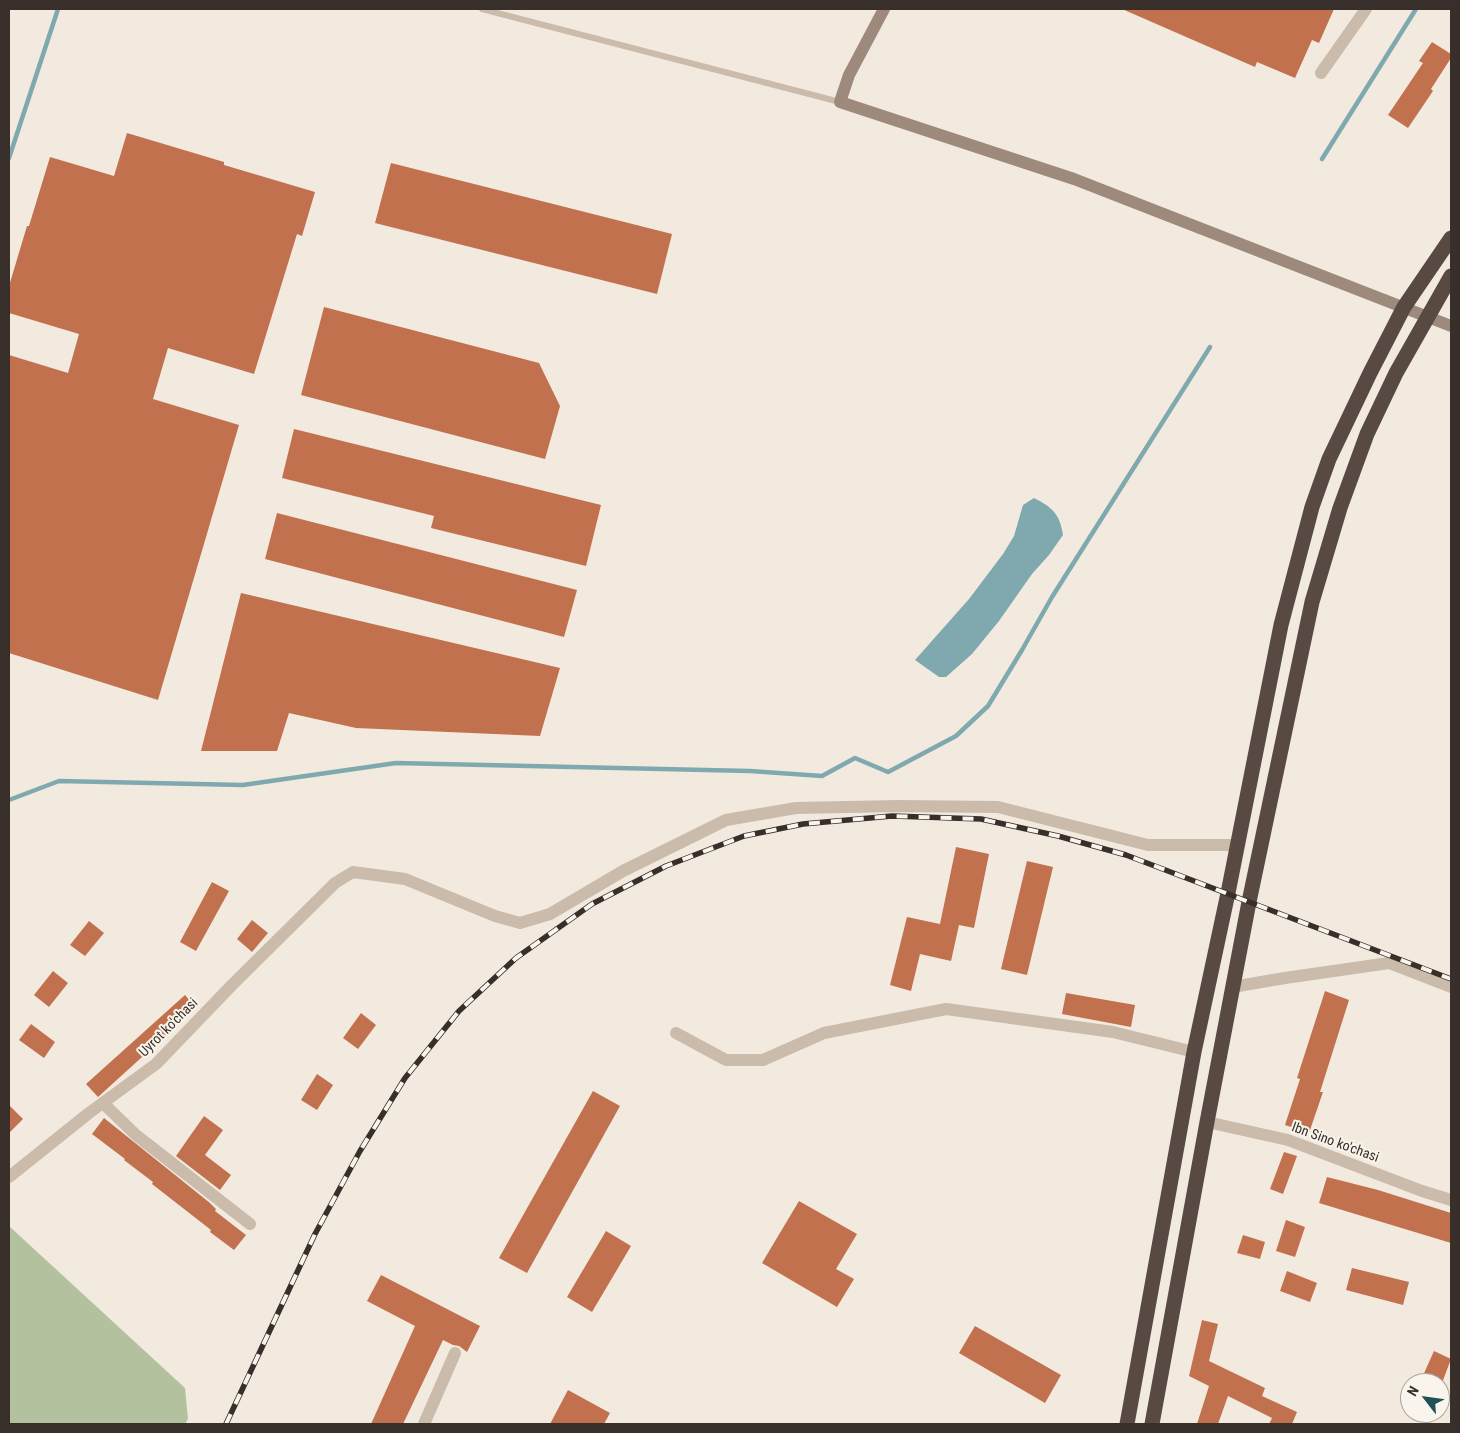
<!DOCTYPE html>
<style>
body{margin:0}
#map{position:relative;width:1460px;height:1433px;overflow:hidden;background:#f2eadf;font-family:"Roboto Condensed",sans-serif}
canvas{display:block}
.frame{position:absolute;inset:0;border:10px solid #382f2a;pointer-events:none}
.north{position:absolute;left:1400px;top:1373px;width:50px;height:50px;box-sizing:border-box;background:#f9f4ec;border:1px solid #aca59e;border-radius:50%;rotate:300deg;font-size:14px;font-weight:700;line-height:20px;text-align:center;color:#382f2a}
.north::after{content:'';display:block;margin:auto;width:18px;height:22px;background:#215158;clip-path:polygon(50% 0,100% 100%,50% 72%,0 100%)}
</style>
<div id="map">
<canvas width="1460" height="1433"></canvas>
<div class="frame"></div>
<div class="north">N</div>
</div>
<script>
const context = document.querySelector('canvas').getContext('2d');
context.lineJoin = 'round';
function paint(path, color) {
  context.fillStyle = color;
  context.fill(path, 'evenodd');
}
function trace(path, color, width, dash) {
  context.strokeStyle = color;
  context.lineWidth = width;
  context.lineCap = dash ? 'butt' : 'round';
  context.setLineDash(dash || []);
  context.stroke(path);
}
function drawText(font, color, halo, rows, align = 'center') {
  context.font = font + ' "Roboto Condensed",sans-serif';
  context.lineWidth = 4;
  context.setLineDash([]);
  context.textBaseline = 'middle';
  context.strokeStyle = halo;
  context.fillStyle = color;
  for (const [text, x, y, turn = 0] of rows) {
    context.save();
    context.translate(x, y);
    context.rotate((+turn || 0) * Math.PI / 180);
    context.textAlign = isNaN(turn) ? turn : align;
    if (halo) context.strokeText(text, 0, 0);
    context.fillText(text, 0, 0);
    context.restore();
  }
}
const green = new Path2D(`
 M9,1226L185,1388L188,1419L185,1424H9Z`);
const water = new Path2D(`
 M1034,498C1052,507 1060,514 1063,535L1049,555L1032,574L999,621L972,654L946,677H939L915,660L969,599L1003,554L1014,536L1023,505Z`);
const stream = new Path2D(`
 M9,158L58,9
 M1322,159L1416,9
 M9,800L59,781L243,785L396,763L750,771L822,776L855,758L888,772L956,736L988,706L1022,650L1052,597L1210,347`);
const building = new Path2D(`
 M1122,9H1334L1319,43L1312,40L1295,78L1257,62L1255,67Z
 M1432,42L1451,54V58L1431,89L1433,91L1408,128L1388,115L1423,63L1419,61Z
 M127,133L224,162V165L315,192L302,236L297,234L254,374L168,348L153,399L239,425L158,700L9,653V355L68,373L79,334L9,313V286L27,226H29L50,157L114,176Z
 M391,163L672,234L657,294L375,223Z
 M324,307L539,363L560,406L545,459L301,395Z
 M294,429L601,505L586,566L431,528L434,516L282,478Z
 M277,513L577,590L564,637L265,559Z
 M241,593L560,668L540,736L356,728L289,713L277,751H201Z
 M956,847L989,854L974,928L959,925L951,961L920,954L911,991L890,985L907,917L940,924Z
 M1027,861L1053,867L1027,975L1001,969Z
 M212,882L229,891L196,951L180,942Z
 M252,920L268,933L252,952L237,939Z
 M89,921L104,933L85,956L70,945Z
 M53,971L68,983L49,1007L34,995Z
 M1325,991L1349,1000L1320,1092H1323L1309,1133L1285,1125L1300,1079L1297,1078Z
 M1066,993L1135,1005L1131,1027L1062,1014Z
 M185,995L196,1008L98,1097L86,1084Z
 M361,1013L376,1025L358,1049L343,1038Z
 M31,1024L55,1042L44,1058L19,1040Z
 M317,1074L333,1085L317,1110L301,1100Z
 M593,1091L620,1106L527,1273L499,1258Z
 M9,1105L23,1119L9,1133Z
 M204,1116L223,1130L205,1155L231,1175L220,1190L176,1156Z
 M104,1118L210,1203L216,1209L215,1211L246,1235L234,1250L210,1232L211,1230L152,1184L153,1182L124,1160L125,1159L92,1134Z
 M1284,1152L1297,1156L1283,1194L1270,1189Z
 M1327,1177L1378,1190L1451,1213V1243L1319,1203Z
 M799,1201L857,1234L836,1269L854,1279L837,1307L762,1263Z
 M1286,1220L1305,1227L1295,1257L1276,1251Z
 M606,1231L631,1246L592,1312L567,1297Z
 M1243,1235L1265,1242L1260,1259L1237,1253Z
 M1352,1268L1409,1282L1403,1305L1346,1290Z
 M1287,1271L1317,1283L1310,1302L1280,1291Z
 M381,1275L480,1326L467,1352L459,1346L453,1345L443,1340L403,1424H371L415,1326L367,1301Z
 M1202,1320L1218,1324L1209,1361L1265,1388L1262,1396L1297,1412L1292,1424H1269L1272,1418L1228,1396L1218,1424H1197L1209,1386L1189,1376Z
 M975,1326L1061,1375L1045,1403L959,1353Z
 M1434,1351L1451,1359L1442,1383H1427L1421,1380Z
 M568,1390L610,1413L604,1424H550Z`);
const lane = new Path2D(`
 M482,9L840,102`);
const street = new Path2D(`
 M1321,73L1366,9
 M1232,987L1285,978L1389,963L1451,987
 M676,1033L726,1060H763L824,1033L946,1009L1113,1032L1194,1052
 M103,1103L136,1135L250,1224
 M1207,1122L1288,1140L1422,1191L1451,1200
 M9,1177L89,1113L156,1064L232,985L335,883L353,872L405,879L495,916L520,923L550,914L623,871L726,820L796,808L898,806L998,807L1148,845H1238
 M424,1424L455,1353`);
const secondary = new Path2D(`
 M884,9L849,75L840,102L1074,179L1451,326`);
const highway = new Path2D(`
 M1127,1424L1194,1052L1228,893L1281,625L1312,507L1329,459L1370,373L1404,307L1451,238
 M1152,1424L1207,1122L1249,902L1312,602L1340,508L1367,434L1396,373L1451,276`);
const rail = new Path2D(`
 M226,1424L315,1234L360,1151L405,1078L459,1011L516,958L592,904L666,866L744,836L803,824L892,816L981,819L1058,836L1126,855L1451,979`);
const streetNames = [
 ["Uyrot ko'chasi",169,1028,-45],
 ["Ibn Sino ko'chasi",1335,1143,20]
];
paint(green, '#b3c19f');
paint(water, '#7fa9ae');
trace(stream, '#7fa9ae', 4.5);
paint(building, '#c1714e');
trace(lane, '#cabbab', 6);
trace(street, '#cabbab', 12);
trace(secondary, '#9d8a7d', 12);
trace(highway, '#584a42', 15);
trace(rail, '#382f2a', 5.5);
trace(rail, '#f9f4ec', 4, [11]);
drawText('14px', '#382f2a', '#f9f4ec', streetNames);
</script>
